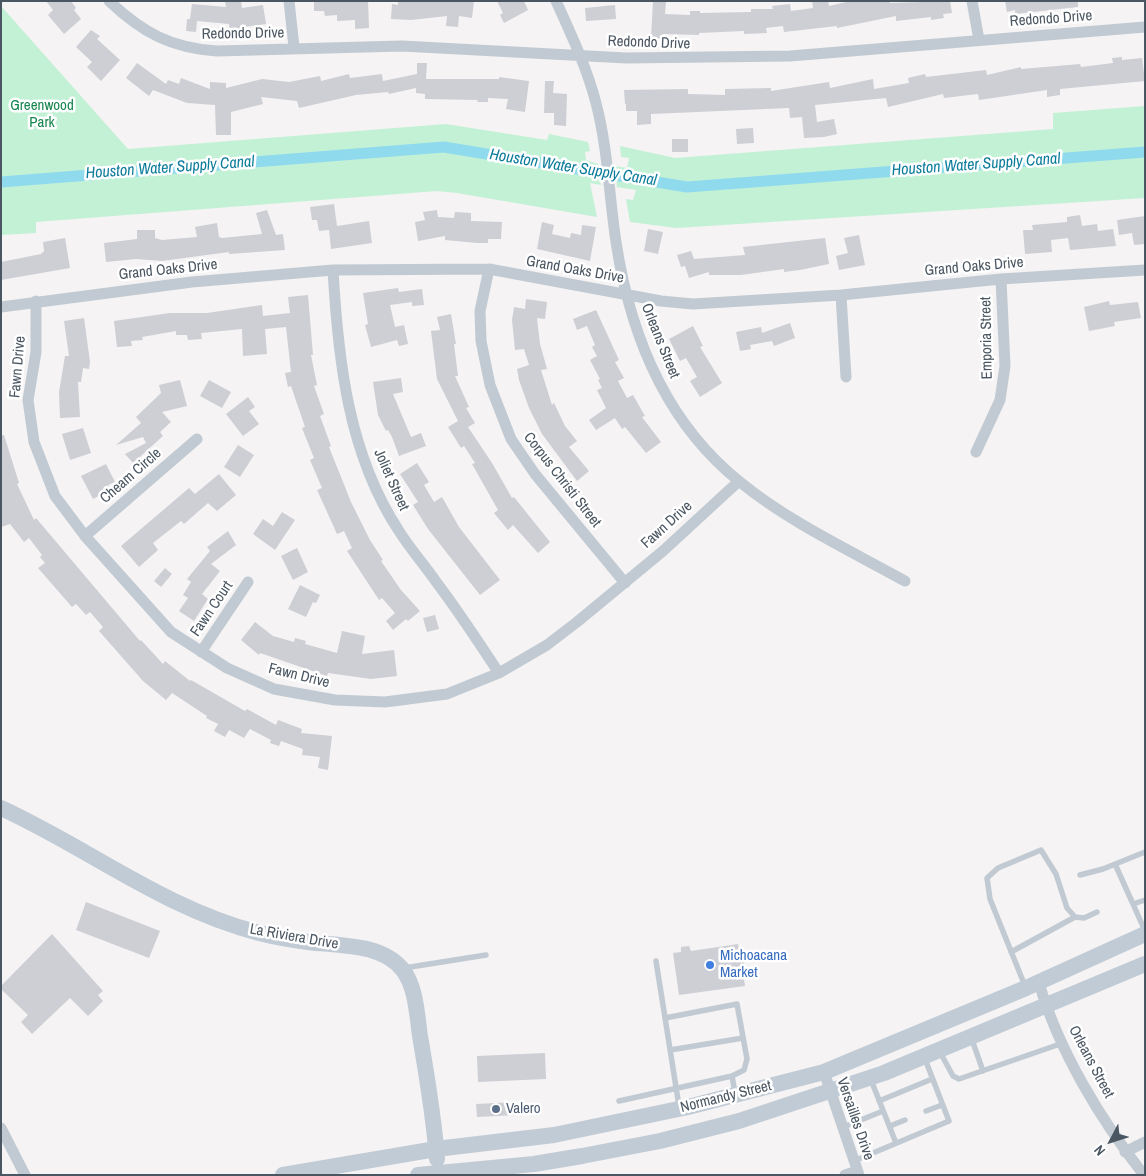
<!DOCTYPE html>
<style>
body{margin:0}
#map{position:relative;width:1146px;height:1176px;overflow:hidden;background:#f5f3f3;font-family:"Archivo Narrow",sans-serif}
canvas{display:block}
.frame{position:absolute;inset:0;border:2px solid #4a5661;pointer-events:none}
.north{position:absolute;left:1086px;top:1116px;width:50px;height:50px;-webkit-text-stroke:4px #fff;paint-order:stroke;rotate:230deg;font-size:14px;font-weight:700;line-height:20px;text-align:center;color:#4a5661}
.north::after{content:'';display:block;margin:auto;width:18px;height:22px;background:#4a5661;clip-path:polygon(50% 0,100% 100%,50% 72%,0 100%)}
</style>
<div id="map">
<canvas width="1146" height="1176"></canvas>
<div class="frame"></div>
<div class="north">N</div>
</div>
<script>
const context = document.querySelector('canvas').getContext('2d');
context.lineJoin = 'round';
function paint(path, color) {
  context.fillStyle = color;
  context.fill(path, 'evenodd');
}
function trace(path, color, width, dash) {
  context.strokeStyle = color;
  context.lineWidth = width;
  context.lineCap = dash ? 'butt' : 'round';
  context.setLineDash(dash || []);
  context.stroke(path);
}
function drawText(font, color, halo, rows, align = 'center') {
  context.font = font + ' "Archivo Narrow",sans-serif';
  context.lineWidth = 5;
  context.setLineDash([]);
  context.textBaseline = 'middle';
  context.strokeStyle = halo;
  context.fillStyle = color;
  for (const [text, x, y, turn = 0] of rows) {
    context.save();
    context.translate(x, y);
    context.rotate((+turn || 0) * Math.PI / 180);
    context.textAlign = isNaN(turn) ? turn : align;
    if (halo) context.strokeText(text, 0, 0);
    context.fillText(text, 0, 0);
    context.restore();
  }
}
const green = new Path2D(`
 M1,6L128,149L446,124L547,140L549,134L588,142L590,151L585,152L586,160L598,164L601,185L590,183L597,217L457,193L437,191L36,222V233L1,235Z
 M1145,106V198L676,228L630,222L626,199L633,200L636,190L617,187L615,166L627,168L629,158L621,157L620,146L675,158L1053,129V113Z`);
const canal = new Path2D(`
 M1,182L444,147L687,187L1145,152`);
const building = new Path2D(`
 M46,1H71L76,8L74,10L81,19L64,34L48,15L53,10Z
 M225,1H241L242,8L263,5L266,24L244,27L246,39L231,41L229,24L197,21L196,32L186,31L187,19H190L192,4L226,7Z
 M314,1H368L369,28L355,29V20L337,21V15L325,16L324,11H314Z
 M398,1H474L472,18L459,16L458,27L446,26L447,16L411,20L391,19L392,4L398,5Z
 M497,1H524L528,10L504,23L500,15L503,13Z
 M653,1L666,2L665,14L690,15V11H700V13L751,12V9H773L772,6L790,4L791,11L813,8L812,1H828L829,6L851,1H889L890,3L950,1L952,13L943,14L944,18L931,20V17L896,21V16L837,28V26L784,32L783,26L766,28L767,33L744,34V31L699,33V35L663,34L662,39L651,38Z
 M1005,1H1078V7L1015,14V10L1007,12Z
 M615,5L616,19L586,21L585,8Z
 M91,30L100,36L97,39L120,60L101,81L87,67L92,62L76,47Z
 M1122,57V60L1142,58L1145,81L1060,89V95L1047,97V90L979,100L978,94L944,98L943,94L888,107L886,98L815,105L817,122L834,119L837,134L824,137L804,138L802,117L790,118L789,108L651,114V124L637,125V111H626V104H625L624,90L688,89V94L725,95V89L771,88V91L829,82L830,88L873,79L874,89L909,83L908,78L925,74L926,77L986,70L987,75L1021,67V69L1080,64L1081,67L1113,63L1112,58Z
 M137,63L166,84L168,80L179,84L181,78L210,89V82L226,83V88L262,79L289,82L320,76L321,81L349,74L350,78L382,74L383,81L417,74V63H427L426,79H499V77L529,81L525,112L506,109L508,99L488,98V102H477L478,100L425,99V94L416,93V88L389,94L388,92L356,95L299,108L297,101L261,97L263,104L231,112V135H216L215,105L187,103L153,90L149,96L126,78Z
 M545,81H554L553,93L567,94L566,126L554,125V113H544Z
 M753,128L754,143L737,144L736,129Z
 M672,139H688V152H672Z
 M334,204L337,226L369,221L372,243L331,249L329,230L319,231L317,220H312L310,207Z
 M267,210L276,235L283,234L285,250L229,254V252L162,261L136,259L106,262L104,243L137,239V230H155V238L162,240L197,237L195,227L217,223L219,237L222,238L262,234L256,213Z
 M437,210L438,217L454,218L455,212L471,213V221L502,222L501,239H488V243H477L445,240V236L418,241L415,222L425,220L423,212Z
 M1080,215L1082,226L1097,224L1098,231L1113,229L1116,246L1070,250L1068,238L1051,240L1052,252L1025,254L1023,230H1033L1032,225L1067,222V217Z
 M1145,216V244L1134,245L1132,233L1119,235L1117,220Z
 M542,222L554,225L552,234L570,238L571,233L581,235L582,225L596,227L590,261L537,249Z
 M648,229L663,232L658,254L644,251Z
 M859,235L865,265L839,270L836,256L848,253L844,238Z
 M65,238L70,268L1,280V262L41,254L44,251L43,242Z
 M825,238L829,264L800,270L784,272V269L741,275H709V272L689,278L685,266L681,267L677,255L691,251L694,259L745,255L743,247Z
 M398,288L399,292L422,289L424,305L412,306V302L390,305L395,327L404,325L408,344L399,346L397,340L371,347L365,325L368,324L363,293Z
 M308,295L313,355H311L317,385L314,386L324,414L320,416L331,446L329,447L351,502L370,540L383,560L381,561L401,590L420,611L408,621L406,619L393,630L386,621L395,613L382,598L379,600L347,551L352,548L344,531L337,534L317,490L322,488L310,460L314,458L302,428L305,427L291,386L288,387L285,373L291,372L286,327L265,329L267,354L243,356L242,329L201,333L202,339L188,340L187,335H176V331L142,337L143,340L131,341L132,346L117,347L114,321L170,313H207L262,305L263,316L290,313L288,297Z
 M526,299L547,302L545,319L537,318L540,344L547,369L541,370L552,405L554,403L565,426L577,441L569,447L589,471L577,481L542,434L529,408L519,380L517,369L529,365L524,349L515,350L512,320L514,307L525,309Z
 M1109,301L1110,305L1138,302L1141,318L1114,322L1115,326L1089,331L1084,307Z
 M596,310L619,360L615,362L624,378L618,381L627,398L633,395L645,416L642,417L661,442L646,453L625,427L622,429L615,418L596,430L589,420L606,408L597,390L602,388L598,380L600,379L590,360L597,356L592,347L595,345L587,326L577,330L573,319Z
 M451,314L456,344H454L458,376H455L469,407L466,408L475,423L468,427L492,463L512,498L514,497L550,542L538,553L513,525L508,530L494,513L498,510L472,464L475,463L464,446L461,448L448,427L458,421L437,379L431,331L440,330L437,317Z
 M84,318L90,362L89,369L83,368L81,382H78L80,417L60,418L59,392L65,356H69L64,321Z
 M790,323L795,338L774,346L772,341L750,345L751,349L740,351L736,332L761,327L762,333Z
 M693,326L703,346L700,347L722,383L700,397L690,381L697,377L686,358L680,361L669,339Z
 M401,378L403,392L393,394L411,437L421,433L426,446L399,456L392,437L388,430L386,431L378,415L373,382Z
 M180,380L187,406L162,412L171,422L160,432L163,436L133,463L125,454L146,443L143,437L116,445L141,423L136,417L161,393L159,385Z
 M209,380L231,392L222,408L200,396Z
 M248,397L255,407L249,411L259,424L243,436L226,414Z
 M83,428L91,453L70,460L62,434Z
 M1,435H4L19,483L17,484L34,520L36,518L140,641L141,640L163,664L165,661L190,681L191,680L245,711L247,709L276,725L278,720L302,729L301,733L332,736L328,770L318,768L320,757L302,755L303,749L281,741L279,746L270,743L271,740L250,729L244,738L229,730L225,737L214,731L218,724L206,718L207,716L172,693L166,700L143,681L99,631L103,627L90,612L86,615L76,604L72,607L38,568L45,563L40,557L42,555L29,538L24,542L10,524L1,527Z
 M238,445L254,455L240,477L224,467Z
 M417,463L429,482L424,485L434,502L442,497L459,527L500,580L480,595L428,529L413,505L418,502L400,474Z
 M106,464L115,482L108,485L110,490L93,499L81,476Z
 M219,474L236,495L217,511L208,503L184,524L181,521L153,543L158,550L139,567L121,546L189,488L195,494Z
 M282,512L295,520L275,550L253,534L263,519L273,526Z
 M228,531L236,545L211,564L220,571L202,594L208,599L194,621L179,611L188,598L183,595L191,582L187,579L210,551L207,547Z
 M297,548L308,572L293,580L281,556Z
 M165,568L172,574L161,587L154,581Z
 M300,585L320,595L316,603L313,602L306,617L288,609Z
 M435,615L439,629L427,632L423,618Z
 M255,622L273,636L294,642L295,638L306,641L305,644L337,653L342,631L365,636L362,654L394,650L397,676L371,679L328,673L327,676L260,653L259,655L241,640Z
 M86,902L160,931L149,958L76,930Z
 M52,934L103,991L98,995L103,1001L88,1016L70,998L32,1034L21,1022L28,1015L1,989V986Z
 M738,944L741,960H744L745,971L743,973L745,986L679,995L673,953L681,952V947L689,946L691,951Z
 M545,1053L546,1079L478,1082L477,1056Z
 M515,1102L516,1115L477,1117L476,1104Z`);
const lane = new Path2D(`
 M1115,864L1133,904
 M1080,875L1103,869L1145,852
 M1145,900L1133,904L1145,931
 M1011,952L1075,917
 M656,961L679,1106
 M404,968L486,955
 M1025,986L990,899L987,878L998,868L1041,850L1056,874L1067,908L1075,917L1084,918L1097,912
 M665,1018L737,1004L747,1059L744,1070L732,1076
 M971,1037L983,1071
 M670,1050L743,1038
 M940,1052L953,1076L959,1079L1063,1043
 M871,1080L896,1143
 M619,1101L732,1076L735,1093
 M879,1101L932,1079
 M926,1111L942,1105
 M890,1126L905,1120
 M841,1128L883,1111
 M854,1161L949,1121L925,1059`);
const street = new Path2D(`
 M109,1C143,33 171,48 217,51L402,46L626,58L790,56L1145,27
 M289,1L294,47
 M556,1C571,34 587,68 596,103C608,149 609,196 616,242C630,334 665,422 740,482C789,522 849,550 905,581
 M972,1L979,40
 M489,269L480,311L481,341L490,385L511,439L535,474L625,583
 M333,270C338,359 348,454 399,531C410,549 425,565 437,583C459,612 479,643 499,673
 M841,295L846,377
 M36,301V352L28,400L34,442L55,496L85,536L171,632L227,668L274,689L335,700L385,702L447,694L499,673L547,645L577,622L663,551L739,481
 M1,307L192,282L333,270L489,269L661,301L693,304L841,295L1001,279L1145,270
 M976,452L1000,400L1005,366L1001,279
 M85,536L197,439
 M201,652L248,582
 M1039,983C1059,1051 1100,1119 1144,1175
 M824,1072L859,1175
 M1,1128L25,1175
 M1125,1152L1145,1142
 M845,1175L857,1171`);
const secondary = new Path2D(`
 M1,808C90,849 163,908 259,933C275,937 292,940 308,942C339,946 382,943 403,970C416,987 417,1015 420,1036C427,1077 434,1117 437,1159
 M283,1175L436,1149L554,1135L688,1107L824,1072L1026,988L1145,934
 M418,1175L534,1164L582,1156L660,1141L739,1121L884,1073L1145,964`);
const markers = [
 [710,965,5,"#3f7fe0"],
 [496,1109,5,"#5c6f8a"]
];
const streetNames = [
 ["Redondo Drive",1051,19,-4],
 ["Redondo Drive",243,34,-1],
 ["Redondo Drive",649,43,2],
 ["Grand Oaks Drive",974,267,-5],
 ["Grand Oaks Drive",168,270,-6],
 ["Grand Oaks Drive",575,270,10],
 ["Emporia Street",987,338,-91],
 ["Orleans Street",660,341,68],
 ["Fawn Drive",18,367,-85],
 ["Cheam Circle",131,476,-41],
 ["Joliet Street",391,480,66],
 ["Corpus Christi Street",562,480,52],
 ["Fawn Drive",667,525,-42],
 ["Fawn Court",212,609,-56],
 ["Fawn Drive",299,676,14],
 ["La Riviera Drive",294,937,10],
 ["Orleans Street",1091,1062,62],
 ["Normandy Street",726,1097,-14],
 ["Versailles Drive",855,1119,71]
];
const parkNames = [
 ["Greenwood",42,106],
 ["Park",42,123]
];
const shopNames = [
 ["Michoacana",720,956],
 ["Market",720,973]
];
const serviceNames = [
 ["Valero",506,1109]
];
const waterNames = [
 ["Houston Water Supply Canal",976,165,-4],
 ["Houston Water Supply Canal",170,168,-4],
 ["Houston Water Supply Canal",573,168,9]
];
paint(green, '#c3f1d5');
trace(canal, '#90daee', 11);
paint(building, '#cdcfd5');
trace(lane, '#c1cad2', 5.5);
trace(street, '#c1cad2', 11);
trace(secondary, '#c1cbd6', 16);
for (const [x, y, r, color] of markers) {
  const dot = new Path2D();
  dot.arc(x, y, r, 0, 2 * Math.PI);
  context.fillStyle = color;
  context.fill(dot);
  trace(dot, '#fff', 2);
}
drawText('15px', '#4a5661', '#fff', streetNames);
drawText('15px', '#17864f', '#fff', parkNames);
drawText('15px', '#366cbe', '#fff', shopNames, 'left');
drawText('15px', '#4e5e75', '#fff', serviceNames, 'left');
drawText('italic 16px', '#0c7c9b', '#fff', waterNames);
</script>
